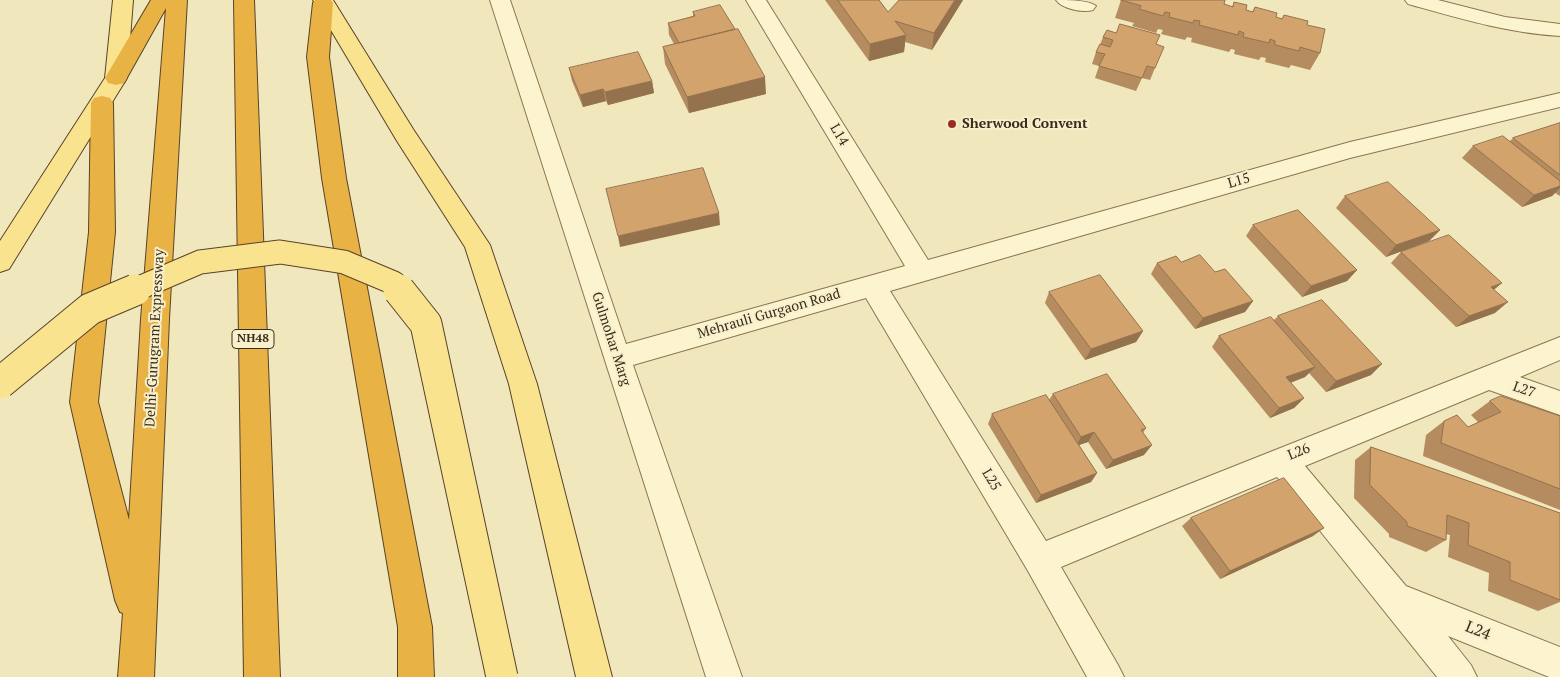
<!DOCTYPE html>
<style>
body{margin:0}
canvas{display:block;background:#f1e7bc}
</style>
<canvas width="1560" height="677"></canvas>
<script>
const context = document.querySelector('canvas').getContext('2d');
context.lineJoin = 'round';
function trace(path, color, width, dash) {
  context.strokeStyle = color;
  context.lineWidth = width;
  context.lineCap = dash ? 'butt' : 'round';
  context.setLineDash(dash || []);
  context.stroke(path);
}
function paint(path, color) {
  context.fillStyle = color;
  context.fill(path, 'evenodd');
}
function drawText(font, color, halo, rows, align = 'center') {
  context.font = font + ' "PT Serif",serif';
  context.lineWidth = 4;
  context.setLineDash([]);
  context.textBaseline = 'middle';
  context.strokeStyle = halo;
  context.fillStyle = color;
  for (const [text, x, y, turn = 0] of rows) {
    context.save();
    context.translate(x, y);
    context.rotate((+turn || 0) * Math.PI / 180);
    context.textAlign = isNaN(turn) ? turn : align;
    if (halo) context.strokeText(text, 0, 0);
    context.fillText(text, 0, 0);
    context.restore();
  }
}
const minor = new Path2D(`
 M490,0H510L626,344L905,266L746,0H766L928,260L1350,142L1560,93V107L1350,158L890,291L1046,541L1560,337V360L1520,377L1560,391V415L1489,390L1305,466L1406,586L1560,647V677H1549L1448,636L1471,665L1477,677H1437L1277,477L1061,567L1118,665L1124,677H1087L1028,571L866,298L633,365L742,677H706Z
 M1056,0C1068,0 1089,0 1096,6L1093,10C1083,13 1062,9 1056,0Z
 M1405,0H1438L1505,17L1560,24V36C1508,33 1458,18 1408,4Z`);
const major = new Path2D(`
 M113,0H133L127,78L9,269L0,272V241L105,78Z
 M313,0H333L413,129L490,245L537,384L612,677H576L509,384L465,247L397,141Z`);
const highway = new Path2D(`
 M151,0H187L169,319L154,677H118L123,613L120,612L115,600L70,402L89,232L91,103L94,98L102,96L110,98L113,103L115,232L98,402L129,520L141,319L166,8L124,83L116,85L108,83L105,78Z
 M234,0H254L280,677H244Z
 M315,0H331L333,3L329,57L346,178L432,627L434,677H398V627L322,178L307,57L313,3Z`);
const majorBridgeFar1 = new Path2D(`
 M132,291L200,262L280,252L344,262L394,283L400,291`);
const majorBridge = new Path2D(`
 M399,290L426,324L502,677
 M0,383L90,309L135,290`);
const wall = new Path2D(`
 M825,0H879L888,12L963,0L932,50L905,42L904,52L869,61Z
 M1121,0L1224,4L1232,7L1234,2L1246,10L1252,12L1255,7L1276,17L1282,19L1284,15L1307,25L1320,53L1310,70L1291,65L1289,68L1265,62L1266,58L1261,57L1259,60L1234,54L1235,50L1231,49L1229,52L1191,42L1192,38L1187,37L1185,40L1161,34L1163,30L1158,29L1156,33L1132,26L1134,23L1115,18Z
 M693,12L735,30L766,94L689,113L665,64L663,47L674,44L669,35L668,23L693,16Z
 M1103,37L1156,44L1155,68L1150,80L1142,78L1136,91L1095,78L1099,66L1092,64L1096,52L1100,45Z
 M569,68L652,81L654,93L608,105L606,101L583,107L572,81Z
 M1560,123V196L1555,193L1552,196L1522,207L1462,158L1473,146L1510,141L1513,138Z
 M1345,196L1440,230L1429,241L1386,257L1336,208Z
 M1253,225L1357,270L1347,281L1302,297L1246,236Z
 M1401,252L1494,289L1495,313L1456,327L1391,263Z
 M1181,262L1215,272L1253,301L1245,312L1195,329L1151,274L1157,263Z
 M1049,292L1143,331L1136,342L1085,360L1045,303Z
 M1278,316L1371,375L1326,392L1309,373L1305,377L1290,383L1304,398L1294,408L1270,418L1212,347L1219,336L1274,320Z
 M1053,394L1146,428L1143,433L1144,455L1106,469L1088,442L1079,445L1097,473L1091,482L1036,503L988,424L992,414L1049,400Z
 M1490,401L1560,416V510L1423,456L1426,435L1444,421L1468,427L1478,422L1471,415Z
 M1371,447L1560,513V602L1538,611L1488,591L1489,573L1448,557L1450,535L1446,534V540L1426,552L1389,537V534L1354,498L1355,460Z
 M1191,518L1313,536L1220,579L1182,526Z`);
const shadedWall = new Path2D(`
 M955,0H963L932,50L934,33Z
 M906,35L904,52L869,61L870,44Z
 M765,77L766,94L689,113L687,97Z
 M652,81L654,93L608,105L605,92Z
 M603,89L606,101L583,107L580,95Z
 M1560,186V188L1552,196L1522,207L1534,195Z
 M719,213L720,225L620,247L618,236Z
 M1440,230L1429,241L1386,257L1396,245Z
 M1357,270L1347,281L1302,297L1311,286Z
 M1502,283L1489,294L1491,287Z
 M1253,301L1245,312L1195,329L1203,318Z
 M1508,302L1495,313L1456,327L1469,316Z
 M1143,331L1136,342L1085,360L1091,349Z
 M1382,364L1371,375L1326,392L1336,381Z
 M1315,367L1305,377L1277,388L1286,377Z
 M1304,398L1294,408L1270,418L1279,408Z
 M1094,432L1088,442L1076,446L1081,437Z
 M1152,445L1144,455L1106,469L1113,460Z
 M1097,473L1091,482L1036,503L1041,495Z
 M1324,528L1313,536L1220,579L1230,571Z`);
const building = new Path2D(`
 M838,0H879L888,12L899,0H955L934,33L895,21L906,35L870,44Z
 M1121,0H1225L1224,4L1233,7L1234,2L1247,5L1246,10L1253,12L1255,7L1277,13L1276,17L1282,19L1284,15L1308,21L1307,25L1325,29L1320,53L1300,47L1299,51L1275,45V41L1270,39L1269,43L1243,37L1244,33L1239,31L1238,35L1199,25L1200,21L1194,20L1193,23L1169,17L1170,13L1165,12L1163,16L1139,9L1141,6Z
 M720,5L735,29L679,43L668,23L695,16L693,12Z
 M1120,24L1160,35L1156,44L1164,47L1155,68L1147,66L1142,78L1099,66L1105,54L1096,52L1100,44L1110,47L1113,40L1103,37L1107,30L1116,33Z
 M738,29L765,77L687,97L663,47Z
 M638,52L652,81L605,92L603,89L580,95L569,68Z
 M1560,123V175L1513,138Z
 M1503,136L1560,181V186L1534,195L1473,146Z
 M703,168L719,213L618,236L606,189Z
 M1388,182L1440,230L1396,245L1345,196Z
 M1298,210L1357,270L1311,286L1253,225Z
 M1449,235L1502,283L1491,287L1508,302L1469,316L1401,252Z
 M1200,255L1215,272L1225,269L1253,301L1203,318L1157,263L1176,256L1181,262Z
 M1100,275L1143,331L1091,349L1049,292Z
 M1322,300L1382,364L1336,381L1278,316Z
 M1271,317L1315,367L1286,377L1304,398L1279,408L1219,336Z
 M1107,374L1146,428L1141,430L1152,445L1113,460L1094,432L1081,437L1053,394Z
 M1046,395L1097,473L1041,495L992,414Z
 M1501,396L1560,416V489L1441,443L1444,421L1457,415L1468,427L1501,412L1490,401Z
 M1371,447L1560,513V600L1510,580V562L1468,545L1469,523L1447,515L1446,540L1407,526V522L1370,485Z
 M1284,478L1324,528L1230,571L1191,518Z`);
const markers = [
 [952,124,5,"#9d2c1f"]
];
const shields = [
 [253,339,42]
];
const shieldNames = [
 ["NH48",253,339]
];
const poiNames = [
 ["Sherwood Convent",962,124]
];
const streetNames = [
 ["L14",839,135,59],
 ["L15",1239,181,-16],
 ["Mehrauli Gurgaon Road",769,314,-16],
 ["Delhi-Gurugram Expressway",155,338,-87],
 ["Gulmohar Marg",611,339,72],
 ["L27",1524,390,20],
 ["L26",1299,452,-22],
 ["L25",991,480,59]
];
const nearStreetnames = [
 ["L24",1478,631,22]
];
trace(minor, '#8a7654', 2);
trace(major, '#574329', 2);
trace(highway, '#574329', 2);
paint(minor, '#fcf3cf');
paint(major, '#f9e38f');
paint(highway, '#e9b244');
trace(majorBridgeFar1, '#574329', 25, []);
trace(majorBridge, '#574329', 33, []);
trace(majorBridgeFar1, '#f9e38f', 23);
trace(majorBridge, '#f9e38f', 31);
paint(wall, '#b58c5f');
paint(shadedWall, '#94724d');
paint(building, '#d3a36e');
trace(building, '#94724d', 1);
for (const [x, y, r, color] of markers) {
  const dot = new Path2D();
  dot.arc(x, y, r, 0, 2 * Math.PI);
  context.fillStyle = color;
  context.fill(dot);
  trace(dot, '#f8f0cc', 2);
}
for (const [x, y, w] of shields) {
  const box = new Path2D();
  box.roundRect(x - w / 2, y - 9.5, w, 19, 4);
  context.fillStyle = '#f8f0cc';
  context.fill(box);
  trace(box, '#382c1a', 1);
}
drawText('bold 12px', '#382c1a', null, shieldNames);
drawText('bold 14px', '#382c1a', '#f8f0cc', poiNames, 'left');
drawText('14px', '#382c1a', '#f8f0cc', streetNames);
drawText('16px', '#382c1a', '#f8f0cc', nearStreetnames);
</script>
